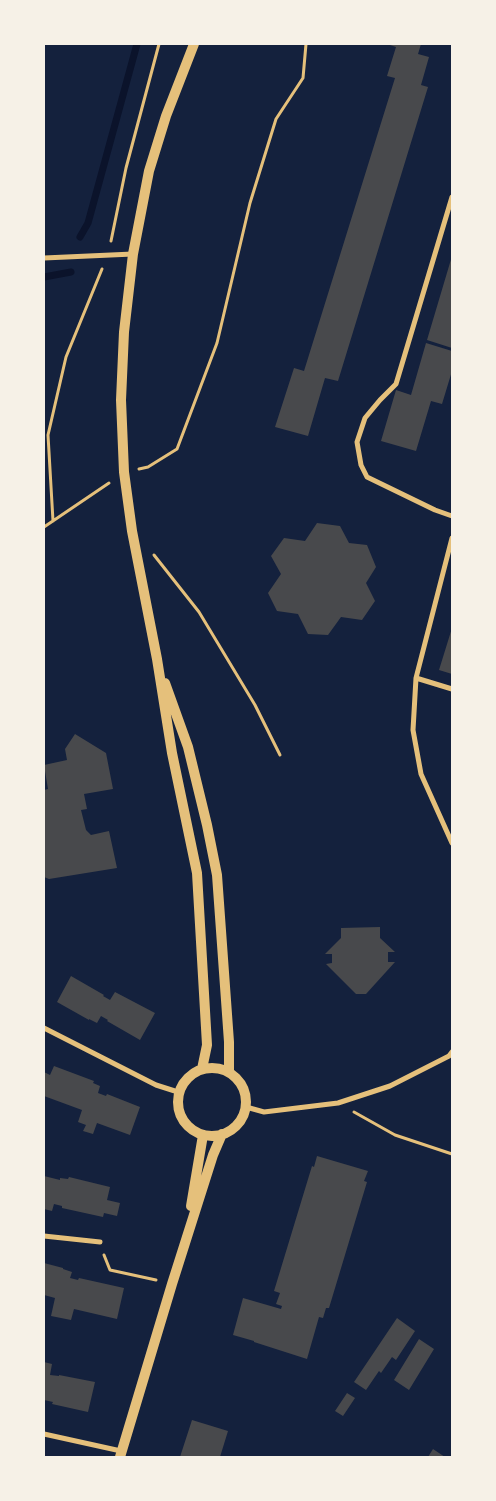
<!DOCTYPE html>
<style>
body{margin:0}
#map{position:relative;width:496px;height:1501px;overflow:hidden;background:#14213d;font-family:Barlow,sans-serif}
canvas{display:block}
.frame{position:absolute;inset:0;border:45px solid #f6f1e7;pointer-events:none}
</style>
<div id="map">
<canvas width="496" height="1501"></canvas>
<div class="frame"></div>
</div>
<script>
const context = document.querySelector('canvas').getContext('2d');
context.lineJoin = 'round';
function trace(path, color, width, dash) {
  context.strokeStyle = color;
  context.lineWidth = width;
  context.lineCap = dash ? 'butt' : 'round';
  context.setLineDash(dash || []);
  context.stroke(path);
}
function paint(path, color) {
  context.fillStyle = color;
  context.fill(path, 'evenodd');
}
const stream = new Path2D(`
 M80,237L88,223L137,44
 M44,277L71,272`);
const building = new Path2D(`
 M387,44H421L418,54L429,57L421,85L428,87L338,381L325,378L308,436L275,427L294,368L304,371L395,78L387,76L396,47Z
 M452,256V348L427,340Z
 M426,343L452,351V371L442,404L431,401L416,451L381,441L396,390L411,395Z
 M317,523L340,526L349,543L367,545L376,567L366,583L375,601L362,620L341,617L328,635L308,634L298,614L277,611L268,593L281,574L271,556L284,538L305,541Z
 M452,628V674L439,670Z
 M75,734L106,753L113,789L84,794L87,809L81,810L86,830L91,835L109,831L117,868L49,879L44,877V790L48,789L44,765L67,760L65,749Z
 M380,927V938L395,952H388V962H395L366,994H356L326,964L332,963V954H325L341,938V928Z
 M71,976L104,995L103,996L110,1000L115,992L155,1013L140,1040L107,1021L108,1020L101,1016L97,1023L89,1019V1020L57,1002Z
 M54,1066L94,1081L93,1083L100,1086L98,1093L106,1096L107,1094L140,1107L130,1135L97,1123L93,1134L83,1131L86,1125L78,1122L82,1110L44,1096V1072L50,1075Z
 M317,1156L368,1171L364,1181L367,1182L329,1308H326L323,1318L319,1317L307,1359L254,1342V1341L233,1335L243,1298L281,1309L282,1306L276,1304L280,1293L274,1291L312,1166L314,1167Z
 M44,1176L60,1180V1178L68,1179L69,1177L110,1187L107,1200L120,1203L117,1216L104,1213L103,1217L62,1208V1206L54,1204L52,1211L44,1209Z
 M44,1263L63,1268V1269L72,1272L70,1278L78,1280L79,1278L124,1288L117,1319L74,1309L71,1320L51,1316L55,1298L44,1295Z
 M397,1318L415,1331L396,1360L392,1357L381,1373L379,1371L366,1390L354,1382Z
 M419,1339L434,1349L409,1390L394,1380Z
 M44,1362L52,1364L50,1375L59,1376V1375L95,1382L88,1412L52,1404L53,1402L44,1400Z
 M347,1393L355,1398L343,1416L335,1411Z
 M192,1420L228,1431L220,1457H180Z
 M433,1449L445,1457H428Z`);
const path = new Path2D(`
 M111,241L126,168L159,44
 M139,469L148,467L177,449L217,343L250,203L276,119L303,78L306,44
 M53,521L48,435L66,357L102,269
 M44,527L109,483
 M154,555L199,612L255,705L280,755
 M354,1112L395,1135L452,1154
 M104,1255L110,1270L156,1280`);
const minor = new Path2D(`
 M452,197L396,384L380,400L365,418L357,442L361,465L367,477L435,510L452,516
 M44,258L133,254
 M452,538L416,678L413,730L421,774L452,843
 M416,678L452,689
 M44,1028L156,1085L178,1092
 M246,1107L264,1112L338,1103L390,1086L449,1056L452,1052
 M44,1236L100,1242
 M44,1434L121,1451`);
const secondary = new Path2D(`
 M194,44L166,116L149,171L133,254L124,332L121,400L124,472L132,531L157,659L172,753L197,873L207,1045L202,1069
 M165,683L188,747L207,825L217,875L229,1042V1071
 M178 1102a34 34 0 1 1 68 0a34 34 0 1 1-68 0Z
 M191,1206L203,1135
 M120,1457L172,1284L213,1155L222,1134`);
trace(stream, '#0b132b', 7);
paint(building, '#48494c');
trace(path, '#e5c07b', 3);
trace(minor, '#e5c07b', 5);
trace(secondary, '#e5c07b', 10);
</script>
